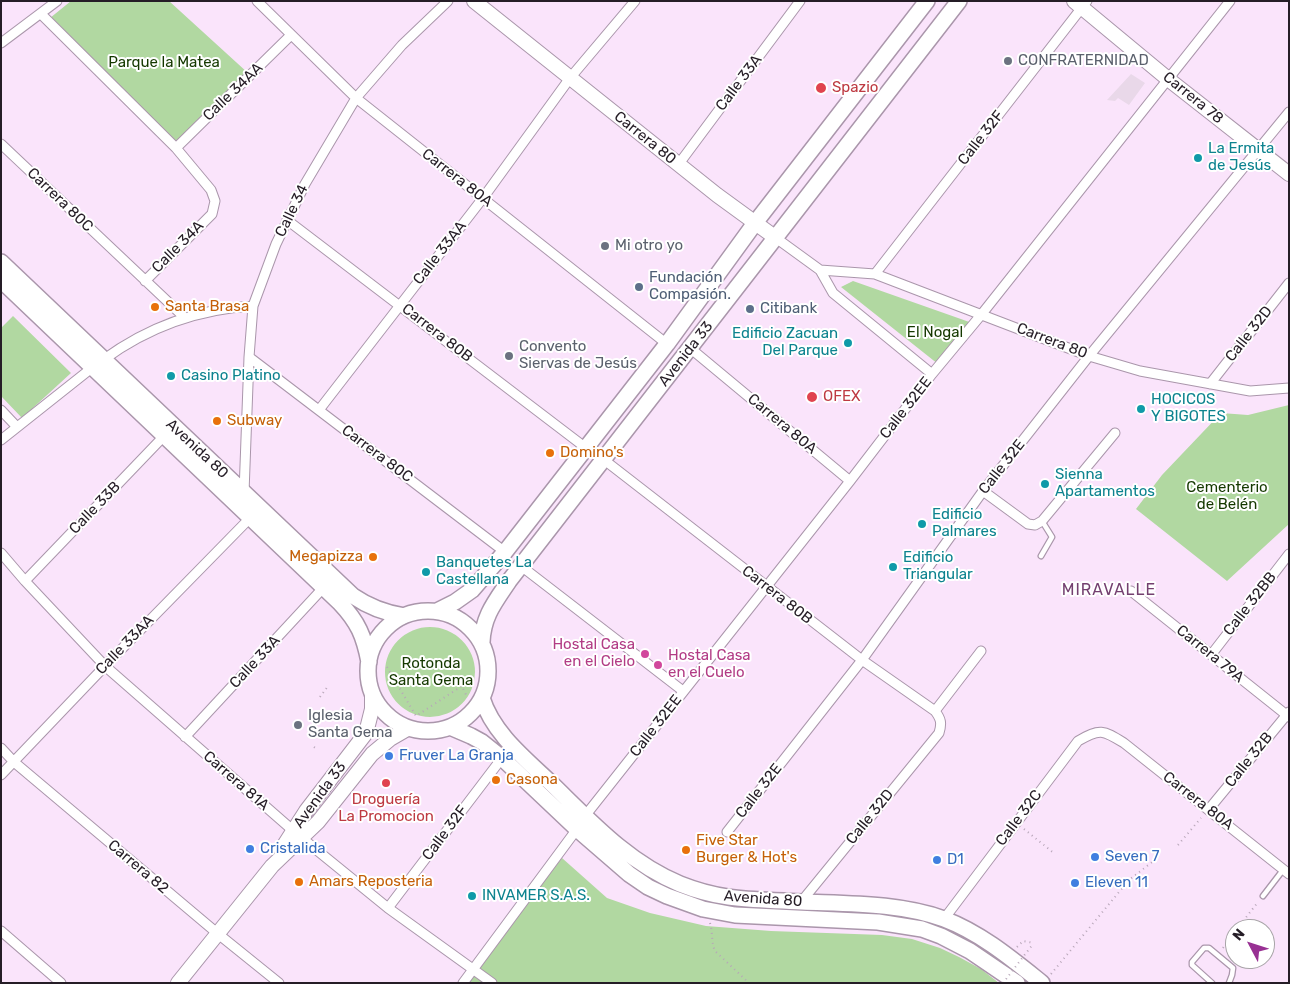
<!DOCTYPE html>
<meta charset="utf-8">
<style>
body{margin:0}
#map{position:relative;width:1290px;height:984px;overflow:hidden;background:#fae4fb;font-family:Rubik,sans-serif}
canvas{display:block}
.frame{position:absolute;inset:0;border:2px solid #251d26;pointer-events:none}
.north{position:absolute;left:1225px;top:919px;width:50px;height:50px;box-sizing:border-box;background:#fff;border:1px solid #a8a5a8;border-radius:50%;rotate:310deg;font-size:14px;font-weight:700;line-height:20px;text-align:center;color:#251d26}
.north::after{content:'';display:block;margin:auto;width:18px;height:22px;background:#983093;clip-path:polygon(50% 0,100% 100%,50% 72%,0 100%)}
</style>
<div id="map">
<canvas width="1290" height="984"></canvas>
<div class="frame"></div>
<div class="north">N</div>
</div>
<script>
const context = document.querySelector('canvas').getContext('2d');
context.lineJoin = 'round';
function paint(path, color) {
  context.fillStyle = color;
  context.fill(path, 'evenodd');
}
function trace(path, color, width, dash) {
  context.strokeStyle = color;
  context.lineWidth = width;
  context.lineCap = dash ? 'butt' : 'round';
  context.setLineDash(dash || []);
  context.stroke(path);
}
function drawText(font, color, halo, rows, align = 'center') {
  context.font = font + ' Rubik,sans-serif';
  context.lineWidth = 4;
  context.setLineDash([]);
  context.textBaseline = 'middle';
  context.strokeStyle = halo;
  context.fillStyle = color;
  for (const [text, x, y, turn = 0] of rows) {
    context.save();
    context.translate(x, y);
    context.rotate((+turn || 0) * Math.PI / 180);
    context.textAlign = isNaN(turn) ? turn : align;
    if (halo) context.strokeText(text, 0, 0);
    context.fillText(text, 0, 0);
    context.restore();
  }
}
const medical = new Path2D(`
 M1131,74L1145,83L1129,105L1118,98L1115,101L1107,100Z`);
const green = new Path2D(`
 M71,1H169L248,73L176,144L50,18Z
 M853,281L975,324L938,364L841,287Z
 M13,316L71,373L22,418L1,396V328Z
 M1289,405V524L1227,581L1136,509L1162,475L1221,413L1248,415Z
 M385 672a45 45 0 1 1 90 0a45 45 0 1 1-90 0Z
 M562,858L607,898L650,913L706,926L771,931L882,935L912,939L940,948L959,957L981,969L999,983H464Z`);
const path = new Path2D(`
 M387,667L416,716L462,686L467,697
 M320,697L329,685
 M314,747L318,750
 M1024,829L1055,854
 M1178,845L1201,818
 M710,923C713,932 711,942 715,951L749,983
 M1237,929L1258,902
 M1017,947L1023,941L1034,943
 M1223,948L1235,932
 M1051,974L1129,880L1156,859`);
const lane = new Path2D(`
 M1041,556L1052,537L1042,521
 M1263,896L1283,870
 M1212,983L1192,965V962L1204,948H1209L1233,968L1232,975L1229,983`);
const street = new Path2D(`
 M257,1L356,98L667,344
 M41,14L176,148L211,190L215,201L212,214L145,281
 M1,43L57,1
 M1,144L184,317
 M176,148L291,35
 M678,165L800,1
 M287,220L586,448
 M776,238L820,270L875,274L1089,356L1140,371L1250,391L1289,388
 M820,270L833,293L932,374
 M875,274L1087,1
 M690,348L850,481
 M249,357L505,552
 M103,360C148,327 197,309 253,306
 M1210,384L1289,283
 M1,410L17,427
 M319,410L483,198L570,78L635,1
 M1,440L93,367
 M603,459L862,660L935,711C941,719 942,723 939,733L801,902
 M983,491L1028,524L1035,525L1042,521L1115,433
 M244,493L249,357L253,306L276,244L305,184L356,98L402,45L448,1
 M1,553L25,581L105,666L297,834L388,908L492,983
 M521,566L683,691
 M25,581L165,435
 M1131,591L1289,717
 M1211,655L1289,554
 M935,711L981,651
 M185,737L324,587
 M1,748L14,762L217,933L279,983
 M1,775L105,666L251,517
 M1209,809L1289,712
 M585,816L850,481L932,374L981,315L1230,1
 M727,832L862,660L983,491L1089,356L1289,112
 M388,908L502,758
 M944,919L1078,741C1100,728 1103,730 1124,743L1289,874
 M1,931L61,983
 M463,983L577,829`);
const secondary = new Path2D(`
 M474,1L717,195L776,238
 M1074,1L1168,79L1289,174
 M281,850L306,811L366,733L372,709V694
 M178,983L272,866L318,822L372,754L390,739L409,728`);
const primary = new Path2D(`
 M1,262L353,596C369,607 385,613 404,616
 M1,280L340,603C358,622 364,636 369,662
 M368 671a60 60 0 1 1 120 0a60 60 0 1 1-120 0Z
 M437,611L455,602L472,590L505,552L667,344L755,223L927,1
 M482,642C483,616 495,602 509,581L959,1
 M482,698C493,734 527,760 553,785C592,823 629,863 680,884C725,902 756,899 802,902C849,904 900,903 944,919C981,933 1012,959 1042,983
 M450,727L471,736L482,742L502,758L577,829L629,874L648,887L667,896L703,909L735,915L878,922L922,929L941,936L970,951L1017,983`);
const pathBridge = new Path2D(`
 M1003,983L1033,944`);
const markers = [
 [1008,61,5,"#6b7280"],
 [821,88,6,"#e0444e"],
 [1198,158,5,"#0f9aa8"],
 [605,246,5,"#6b7280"],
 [639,287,5,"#5c6f8a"],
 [155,307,5,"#e8710a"],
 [750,309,5,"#5c6f8a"],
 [848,343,5,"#0f9aa8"],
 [509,356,5,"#6b7280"],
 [171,376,5,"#0f9aa8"],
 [812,397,6,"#e0444e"],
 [1141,409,5,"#0f9aa8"],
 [217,421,5,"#e8710a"],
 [550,453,5,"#e8710a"],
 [1045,484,5,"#0f9aa8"],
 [922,524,5,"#0f9aa8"],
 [373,557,5,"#e8710a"],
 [893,567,5,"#0f9aa8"],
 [426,572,5,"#0f9aa8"],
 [645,654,5,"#d1479c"],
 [658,665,5,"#d1479c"],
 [298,725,5,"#6b7280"],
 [389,756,5,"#3f7fe0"],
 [496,780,5,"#e8710a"],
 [386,783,5,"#e0444e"],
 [250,849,5,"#3f7fe0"],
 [686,850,5,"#e8710a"],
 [1095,857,5,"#3f7fe0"],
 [937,860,5,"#3f7fe0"],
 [299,882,5,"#e8710a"],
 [1075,883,5,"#3f7fe0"],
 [472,896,5,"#0f9aa8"]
];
const worshipNames = [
 ["CONFRATERNIDAD",1018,61],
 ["Mi otro yo",615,246],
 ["Convento",519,347],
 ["Siervas de Jesús",519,364],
 ["Iglesia",308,716],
 ["Santa Gema",308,733]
];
const parkNames = [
 ["Parque la Matea",164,63],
 ["El Nogal",935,333],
 ["Cementerio",1227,488],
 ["de Belén",1227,505],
 ["Rotonda",431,664],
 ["Santa Gema",431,681]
];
const streetNames = [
 ["Calle 33A",739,83,-53],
 ["Calle 34AA",233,92,-44],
 ["Carrera 78",1193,98,39],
 ["Carrera 80",645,138,39],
 ["Calle 32F",981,138,-52],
 ["Carrera 80A",457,178,38],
 ["Carrera 80C",60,200,44],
 ["Calle 34",292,211,-64],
 ["Calle 34A",178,247,-45],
 ["Calle 33AA",440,253,-52],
 ["Carrera 80B",437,333,38],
 ["Calle 32D",1249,334,-52],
 ["Carrera 80",1052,341,21],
 ["Avenida 33",686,354,-52],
 ["Calle 32EE",906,408,-52],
 ["Carrera 80A",782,424,40],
 ["Avenida 80",197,449,43],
 ["Carrera 80C",377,454,37],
 ["Calle 32E",1002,467,-52],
 ["Calle 33B",95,508,-46],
 ["Carrera 80B",777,595,38],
 ["Calle 32BB",1250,604,-52],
 ["Calle 33AA",125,645,-46],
 ["Carrera 79A",1210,654,39],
 ["Calle 33A",255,662,-47],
 ["Calle 32EE",656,726,-52],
 ["Calle 32B",1249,760,-51],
 ["Carrera 81A",236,781,41],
 ["Calle 32E",759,791,-52],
 ["Avenida 33",320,795,-54],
 ["Carrera 80A",1198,801,38],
 ["Calle 32D",870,817,-51],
 ["Calle 32C",1019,818,-53],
 ["Calle 32F",445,833,-53],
 ["Carrera 82",138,867,40],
 ["Avenida 80",763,899,4]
];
const healthNames = [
 ["Spazio",832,88],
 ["OFEX",823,397],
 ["Droguería",386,800,"center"],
 ["La Promocion",386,817,"center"]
];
const cultureNames = [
 ["La Ermita",1208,149],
 ["de Jesús",1208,166],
 ["Edificio Zacuan",838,334,"right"],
 ["Del Parque",838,351,"right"],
 ["Casino Platino",181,376],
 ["HOCICOS",1151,400],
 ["Y BIGOTES",1151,417],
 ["Sienna",1055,475],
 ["Apartamentos",1055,492],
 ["Edificio",932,515],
 ["Palmares",932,532],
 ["Edificio",903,558],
 ["Triangular",903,575],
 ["Banquetes La",436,563],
 ["Castellana",436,580],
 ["INVAMER S.A.S.",482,896]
];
const serviceNames = [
 ["Fundación",649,278],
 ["Compasión.",649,295],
 ["Citibank",760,309]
];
const foodNames = [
 ["Santa Brasa",165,307],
 ["Subway",227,421],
 ["Domino's",560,453],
 ["Megapizza",363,557,"right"],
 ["Casona",506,780],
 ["Five Star",696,841],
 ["Burger & Hot's",696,858],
 ["Amars Reposteria",309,882]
];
const hotelNames = [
 ["Hostal Casa",635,645],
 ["en el Cielo",635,662],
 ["Hostal Casa",668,656,"left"],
 ["en el Cuelo",668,673,"left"]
];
const shopNames = [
 ["Fruver La Granja",399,756],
 ["Cristalida",260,849],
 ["Seven 7",1105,857],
 ["D1",947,860],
 ["Eleven 11",1085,883]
];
const neighbourhoodNames = [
 ["MIRAVALLE",1109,590]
];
paint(medical, '#e9d8e9');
paint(green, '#b1d8a1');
trace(lane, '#aa96ab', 7);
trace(street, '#aa96ab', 11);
trace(secondary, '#aa96ab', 16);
trace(primary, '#aa96ab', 18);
trace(path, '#b7a6b8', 2, [1, 4]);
trace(lane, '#fff', 4.5);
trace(street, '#fff', 9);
trace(secondary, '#fff', 14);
trace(primary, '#fff', 15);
trace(pathBridge, '#b7a6b8', 2, [1, 4]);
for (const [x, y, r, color] of markers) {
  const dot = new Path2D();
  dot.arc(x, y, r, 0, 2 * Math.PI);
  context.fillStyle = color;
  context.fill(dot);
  trace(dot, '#fff', 2);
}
drawText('15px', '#5b616d', '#fff', worshipNames, 'left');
drawText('15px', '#153900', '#fff', parkNames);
drawText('15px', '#251d26', '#fff', streetNames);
drawText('15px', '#be3a42', '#fff', healthNames, 'left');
drawText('15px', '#0d838f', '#fff', cultureNames, 'left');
drawText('15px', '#4e5e75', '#fff', serviceNames, 'left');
drawText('15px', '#c56008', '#fff', foodNames, 'left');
drawText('15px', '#b23c85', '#fff', hotelNames, 'right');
drawText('15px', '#366cbe', '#fff', shopNames, 'left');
context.letterSpacing = '1px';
drawText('16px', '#744070', '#fff', neighbourhoodNames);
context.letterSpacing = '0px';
</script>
